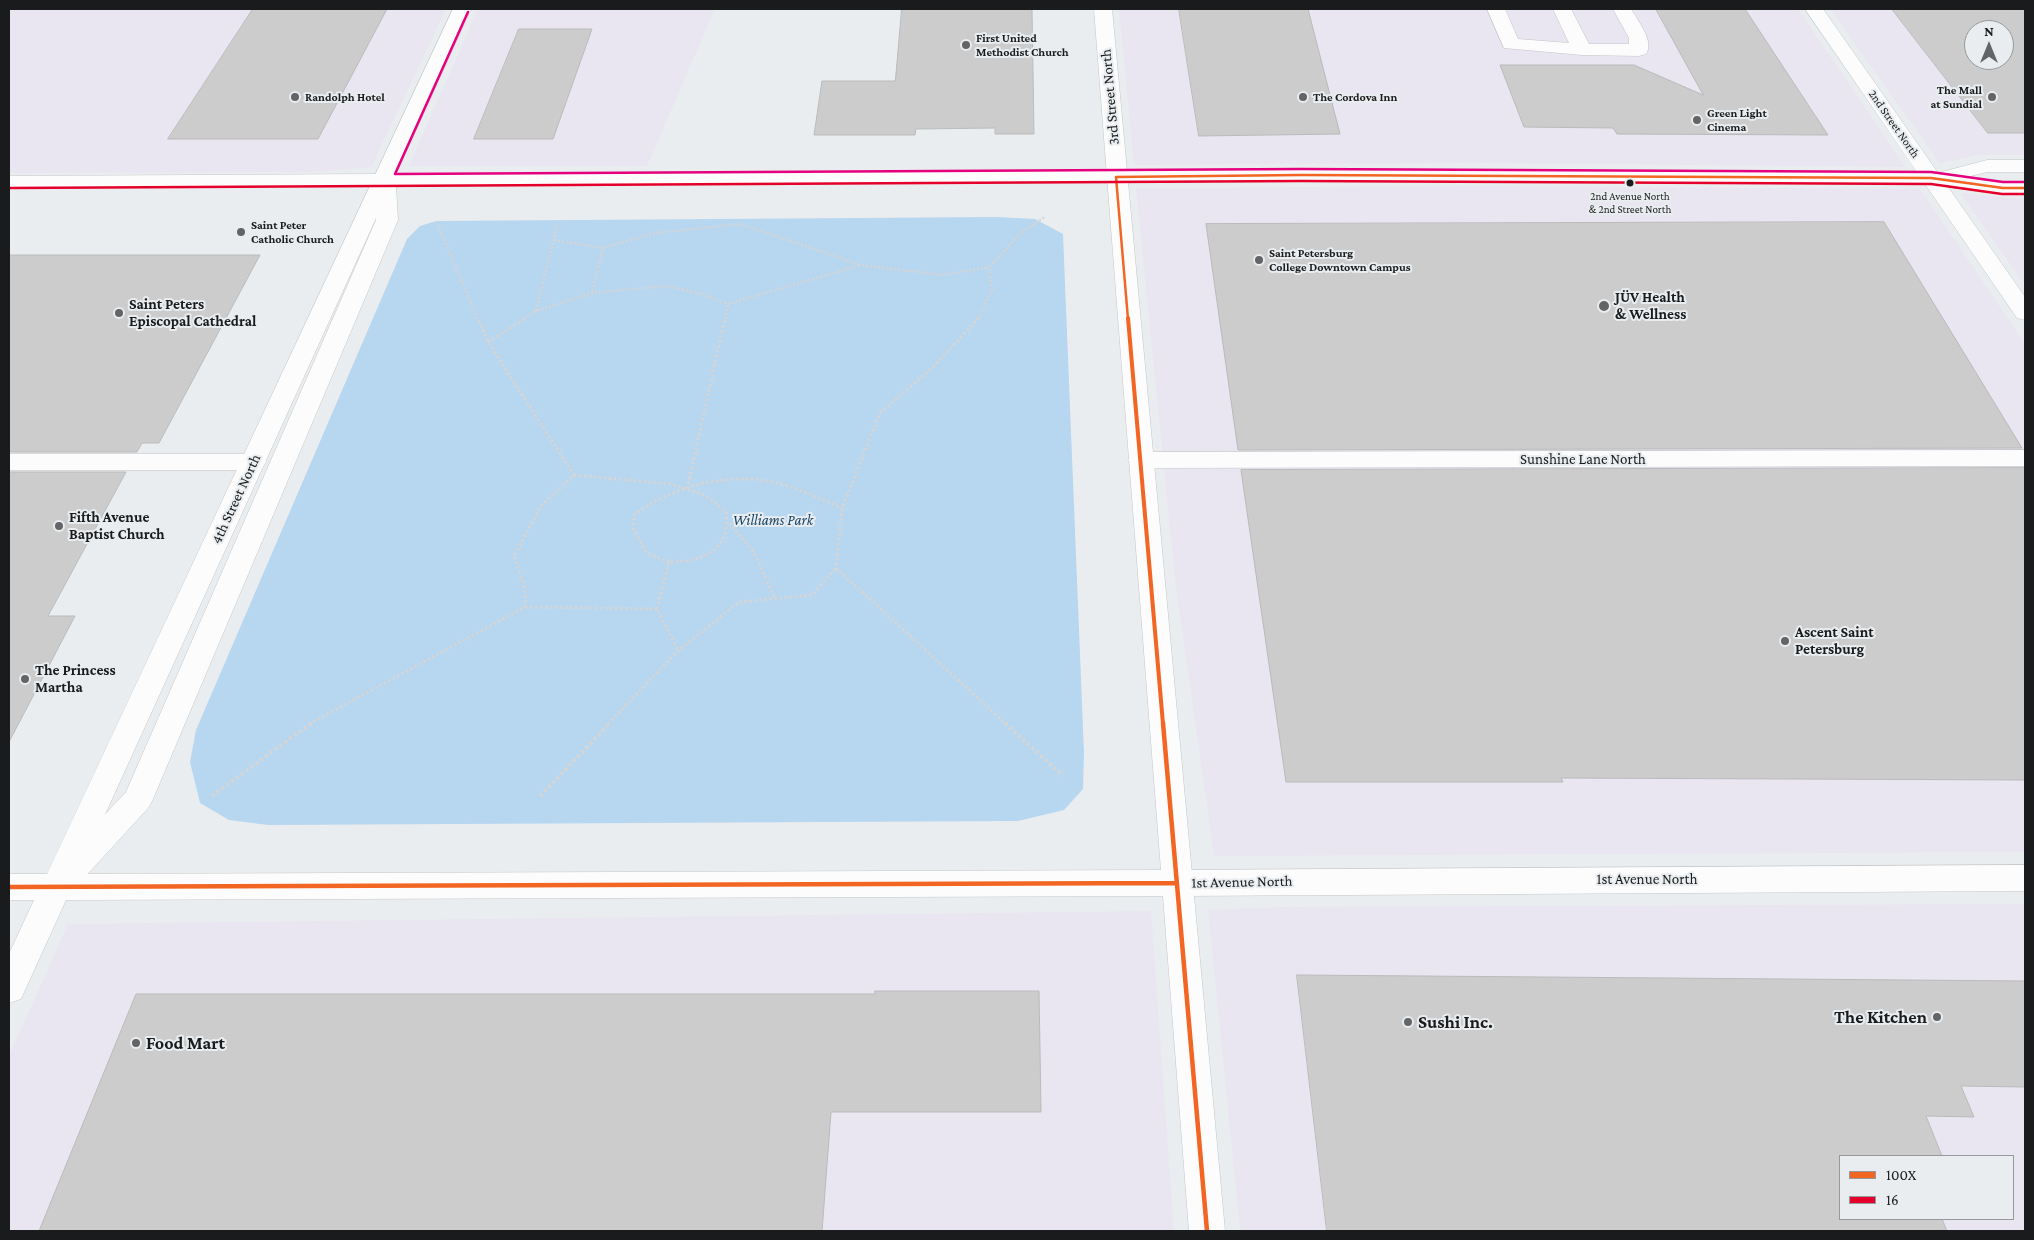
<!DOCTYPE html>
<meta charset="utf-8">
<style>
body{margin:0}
#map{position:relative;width:2034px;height:1240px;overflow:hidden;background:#eaedef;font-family:"Crimson Pro",serif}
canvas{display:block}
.frame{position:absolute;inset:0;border:10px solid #1a1b1c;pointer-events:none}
.legend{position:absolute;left:1839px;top:1155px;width:175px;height:65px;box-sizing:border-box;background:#e9edf0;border:1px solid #96999b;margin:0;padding:6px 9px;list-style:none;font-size:15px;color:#1a1b1c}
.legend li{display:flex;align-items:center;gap:10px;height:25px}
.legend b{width:25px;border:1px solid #96999b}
.north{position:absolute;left:1964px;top:20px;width:50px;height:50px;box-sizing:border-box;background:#e9edf0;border:1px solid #96999b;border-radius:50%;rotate:0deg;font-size:14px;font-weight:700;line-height:20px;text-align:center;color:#1a1b1c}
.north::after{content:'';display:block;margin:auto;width:18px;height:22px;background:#636466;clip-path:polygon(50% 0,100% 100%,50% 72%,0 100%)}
</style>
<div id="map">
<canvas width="2034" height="1240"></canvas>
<div class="frame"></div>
<ul class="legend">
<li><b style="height:6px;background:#f26522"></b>100X</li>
<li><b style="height:6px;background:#e4002b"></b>16</li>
</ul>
<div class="north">N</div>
</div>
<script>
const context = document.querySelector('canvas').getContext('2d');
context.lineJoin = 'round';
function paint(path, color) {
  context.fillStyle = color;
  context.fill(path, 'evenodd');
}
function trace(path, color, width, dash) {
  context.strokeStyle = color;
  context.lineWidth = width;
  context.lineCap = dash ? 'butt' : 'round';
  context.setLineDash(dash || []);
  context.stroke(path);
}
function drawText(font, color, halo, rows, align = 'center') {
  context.font = font + ' "Crimson Pro",serif';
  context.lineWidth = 4;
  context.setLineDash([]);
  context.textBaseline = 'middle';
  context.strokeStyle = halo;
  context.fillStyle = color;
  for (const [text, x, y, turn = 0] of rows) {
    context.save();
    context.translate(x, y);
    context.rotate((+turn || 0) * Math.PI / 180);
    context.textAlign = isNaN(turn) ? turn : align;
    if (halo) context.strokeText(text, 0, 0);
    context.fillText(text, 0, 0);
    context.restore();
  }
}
const commercial = new Path2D(`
 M9,9H446L371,167L317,172L9,173Z
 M478,9H715L647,166H409Z
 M1119,9H1798L1905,167L1481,163L1134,165Z
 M1830,9H2025V155H1979L1940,163ZM1974,30H2004V60H1974Z
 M1489,186L1920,189L2025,344V852L1214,856L1175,580L1136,188Z
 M1960,193L2025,199V285Z
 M2025,904V1231H1240L1208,910L1284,907ZM1840,1156H2013V1219H1840Z
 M1151,911L1174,1231H9V1056L68,924Z`);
const green = new Path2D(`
 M996,217L1035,219L1063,234L1084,753L1083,789L1064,810L1018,821L268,825L229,820L200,803L190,762L196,730L407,239L420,226L436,221Z`);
const building = new Path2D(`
 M253,9H387L318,139H168Z
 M902,9H1032L1034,134H995V128L916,129L915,135H814L822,81H895Z
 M1179,9H1308L1340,134L1199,136Z
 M1656,9H1745L1828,135L1617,134L1613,128L1524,127L1500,65H1634L1703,95Z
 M1892,9H2025V133H1988ZM1974,30H2004V60H1974Z
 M519,29H592L553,139H474Z
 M1884,222L2022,448L1238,450L1206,224Z
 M9,255H260L159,443H142L137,452H9Z
 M2025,468V780L1561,778L1563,782H1286L1241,470Z
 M9,472H126L48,616H75L9,742Z
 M1297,975L2025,981V1087L1961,1086L1974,1117L1926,1116L1942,1156H1840V1219H1942L1947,1231H1327Z
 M875,991H1039L1041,1112H831L822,1231H39L136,994H875Z`);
const pathFar2 = new Path2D(`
 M436,221L478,319
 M554,240L603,248L592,293
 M603,248L654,233L740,224L861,265
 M536,311L558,222
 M524,319L536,311L592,293L666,286L699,293L728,304L861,265L944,275L989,267
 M725,319L728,304
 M978,319L992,289L989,267L1021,233L1046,216`);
const pathFar1 = new Path2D(`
 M979,318L932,368L880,413L842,508L836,568L1006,724
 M488,342L526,318
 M574,475L671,484L705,495L726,512C731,551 702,562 669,562L657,609L678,651
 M687,489L725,318
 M729,523L753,551L775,598
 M669,562L647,553L633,528L634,515C670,487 728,472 773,482C797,487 820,499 842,508
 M525,607L657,609
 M309,724L525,607V589L514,556L541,506L574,475L488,342L478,318
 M608,724L678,651L739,602L812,595L836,568`);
const path = new Path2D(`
 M1005,723L1063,776
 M212,796L311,723
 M540,796L610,723`);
const minor = new Path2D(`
 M1487,9H1505L1518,39L1569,43L1553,9H1571L1589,44H1629V38L1613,9H1631C1637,20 1655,41 1646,54L1639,56L1582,55L1504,48Z
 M1805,9H1823L1938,173L1987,160H2025V172H1987L1967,177L2003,182H2025V194H2003L1948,187L2025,297V320L2017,318L1925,184L1301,181L396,186L398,220L153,799L149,807L72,891L61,895L50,891L45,882L50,873L126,792L376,220L375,186L9,188V176L1301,169L1917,172Z
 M2025,450V466L1141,468L1132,466L1128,460L1132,454L1141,452Z
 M9,454H253L262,456L266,462L262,468L253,470H9Z
 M2025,865V891L1177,896L1166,892L1161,883L1166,874L1177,870Z`);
const major = new Path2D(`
 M453,9H471L78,874L1161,870L1094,9H1112L1225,1231H1189L1163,896L66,900L21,999L9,1003V954L34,900H9V874H47Z`);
const bus1Far2 = new Path2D(`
 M1128,319L1116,177L1301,175L1931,178L2003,188H2025`);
const bus1Far1 = new Path2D(`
 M1128,318L1163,724`);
const bus1 = new Path2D(`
 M1163,723L1207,1231
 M9,887L1177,883`);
const bus2 = new Path2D(`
 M9,188L1301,181L1931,184L2002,194H2025`);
const bus3 = new Path2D(`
 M468,12L395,174L1301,169L1931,172L2003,182H2025`);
const markers = [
 [966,45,5,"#636466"],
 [295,97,5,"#636466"],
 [1303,97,5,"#636466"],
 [1992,97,5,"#636466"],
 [1697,120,5,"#636466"],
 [1630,183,4.5,"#1a1b1c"],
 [241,232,5,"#636466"],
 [1259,260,5,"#636466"],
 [1604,306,6,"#636466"],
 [119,313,5,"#636466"],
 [59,526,5,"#636466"],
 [1785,641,5,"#636466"],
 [25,679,5,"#636466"],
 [1937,1017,5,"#636466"],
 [1408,1022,5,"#636466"],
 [136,1043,5,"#636466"]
];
const farBusnames = [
 ["2nd Avenue North",1630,197],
 ["& 2nd Street North",1630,210]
];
const farPoinames = [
 ["First United",976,38],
 ["Methodist Church",976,52],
 ["The Mall",1982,90,"right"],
 ["at Sundial",1982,104,"right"],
 ["Randolph Hotel",305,97],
 ["The Cordova Inn",1313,97],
 ["Green Light",1707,113],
 ["Cinema",1707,127],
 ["Saint Peter",251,225],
 ["Catholic Church",251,239],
 ["Saint Petersburg",1269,253],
 ["College Downtown Campus",1269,267]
];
const farStreetnames = [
 ["2nd Street North",1894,124,55]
];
const streetNames = [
 ["3rd Street North",1110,97,-95],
 ["Sunshine Lane North",1583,459],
 ["4th Street North",236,499,-65],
 ["1st Avenue North",1647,879],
 ["1st Avenue North",1242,882,-1]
];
const poiNames = [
 ["JÜV Health",1615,297],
 ["& Wellness",1615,314],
 ["Saint Peters",129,304],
 ["Episcopal Cathedral",129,321],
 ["Fifth Avenue",69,517],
 ["Baptist Church",69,534],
 ["Ascent Saint",1795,632],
 ["Petersburg",1795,649],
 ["The Princess",35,670],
 ["Martha",35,687]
];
const parkNames = [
 ["Williams Park",773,520]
];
const nearPoinames = [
 ["The Kitchen",1927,1017,"right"],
 ["Sushi Inc.",1418,1022],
 ["Food Mart",146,1043]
];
paint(commercial, '#e9e5f1');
paint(green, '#b7d6f0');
paint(building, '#ccc');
trace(building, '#babbbb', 1);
trace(minor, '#c4c6c7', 1);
trace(major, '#c4c6c7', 1);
trace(pathFar2, '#d5d5d6', 2.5, [2, 2]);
trace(pathFar1, '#d5d5d6', 3, [2.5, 2.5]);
trace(path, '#d5d5d6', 4, [3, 3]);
paint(minor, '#fcfcfd');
paint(major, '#fcfcfd');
trace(bus1Far2, '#f26522', 2.5);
trace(bus1Far1, '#f26522', 4);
trace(bus1, '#f26522', 4.5);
trace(bus2, '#e4002b', 2.5);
trace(bus3, '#e5007d', 2.5);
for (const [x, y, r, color] of markers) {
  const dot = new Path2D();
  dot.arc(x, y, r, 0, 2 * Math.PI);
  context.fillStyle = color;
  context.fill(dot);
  trace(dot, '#e9edf0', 2);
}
drawText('11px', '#1a1b1c', '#e9edf0', farBusnames);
drawText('bold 12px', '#1a1b1c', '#e9edf0', farPoinames, 'left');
drawText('12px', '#1a1b1c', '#e9edf0', farStreetnames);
drawText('15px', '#1a1b1c', '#e9edf0', streetNames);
drawText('bold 15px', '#1a1b1c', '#e9edf0', poiNames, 'left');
drawText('italic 15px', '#174567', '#e9edf0', parkNames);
drawText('bold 18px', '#1a1b1c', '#e9edf0', nearPoinames, 'left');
</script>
